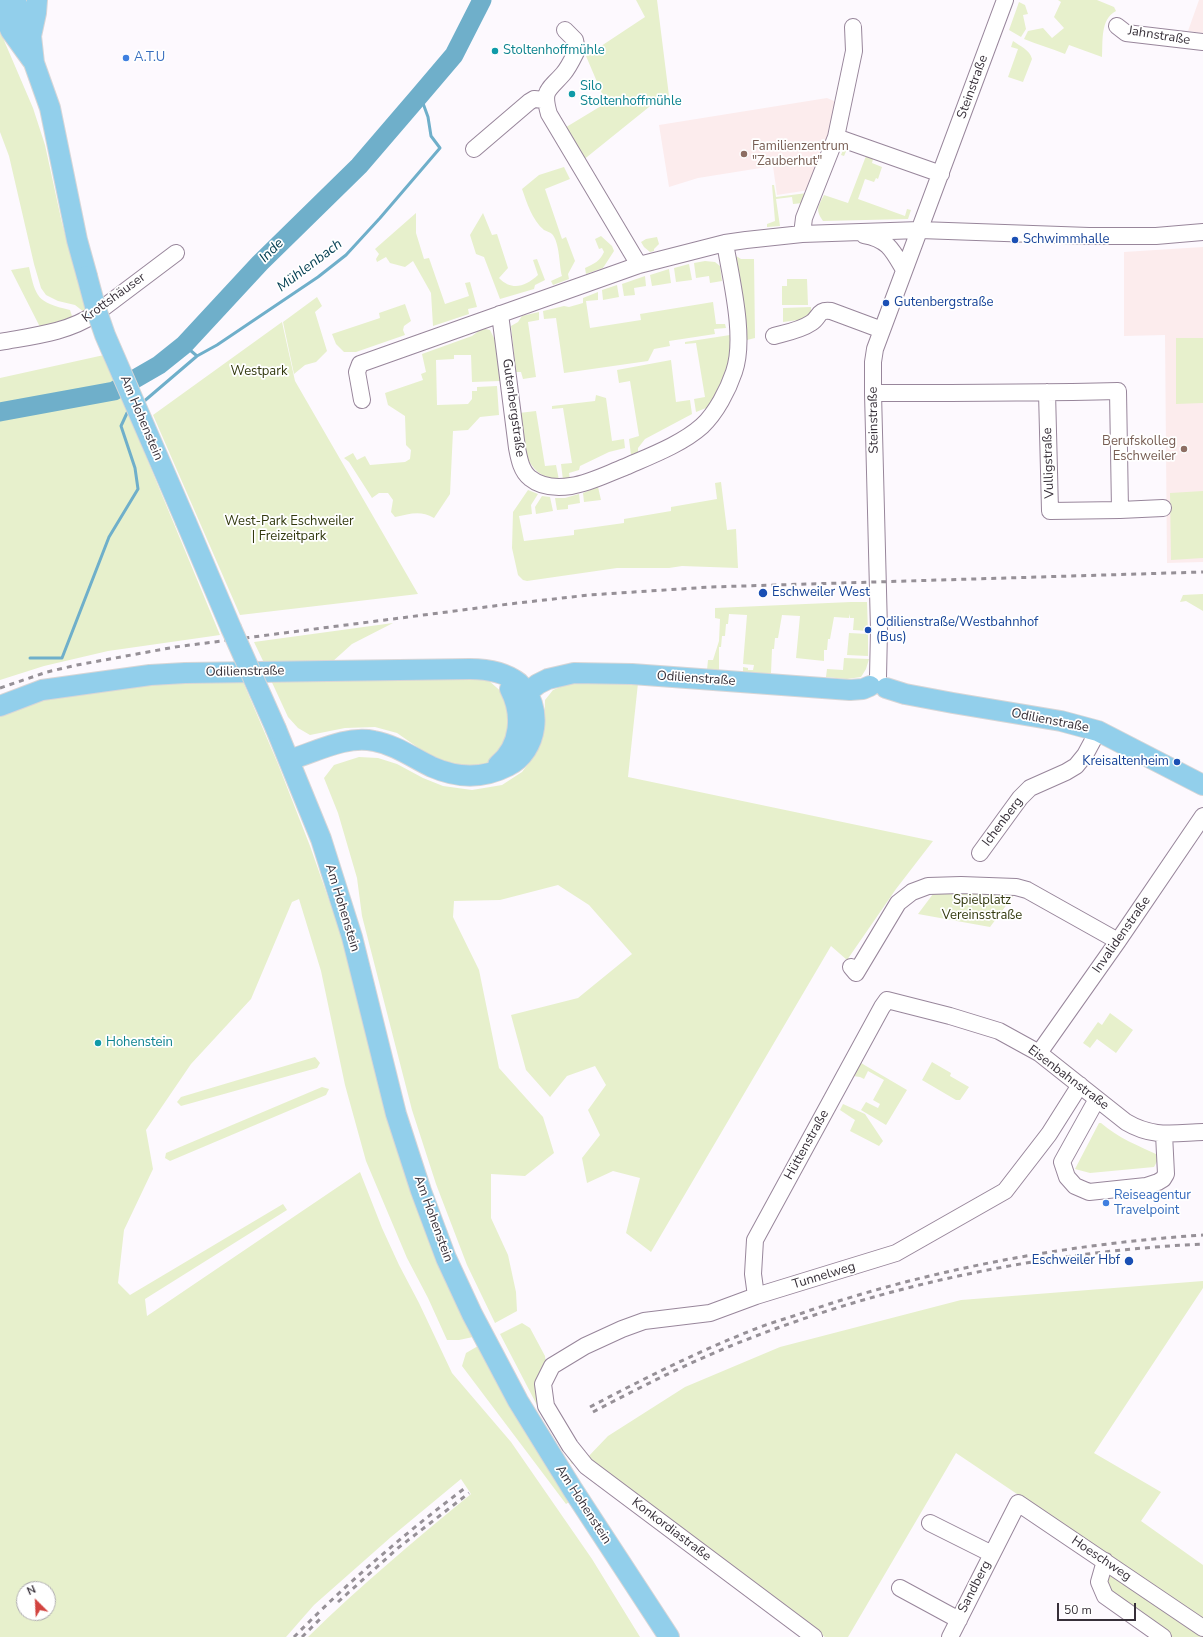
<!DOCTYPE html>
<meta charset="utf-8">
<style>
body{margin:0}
#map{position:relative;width:1203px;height:1637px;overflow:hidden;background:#fdf9fe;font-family:"Nunito Sans",sans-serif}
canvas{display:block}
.north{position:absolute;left:16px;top:1581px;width:40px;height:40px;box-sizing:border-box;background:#fff;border:1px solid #afacb0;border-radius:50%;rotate:336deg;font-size:11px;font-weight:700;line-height:16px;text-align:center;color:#373039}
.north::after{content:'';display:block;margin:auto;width:14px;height:18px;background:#d2433f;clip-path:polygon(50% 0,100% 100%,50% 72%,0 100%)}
.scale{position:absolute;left:1057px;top:1603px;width:79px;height:18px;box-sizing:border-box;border:2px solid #373039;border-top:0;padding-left:5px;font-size:12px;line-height:14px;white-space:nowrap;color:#373039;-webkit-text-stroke:3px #fff;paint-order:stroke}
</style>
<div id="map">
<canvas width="1203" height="1637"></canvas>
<div class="north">N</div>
<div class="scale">50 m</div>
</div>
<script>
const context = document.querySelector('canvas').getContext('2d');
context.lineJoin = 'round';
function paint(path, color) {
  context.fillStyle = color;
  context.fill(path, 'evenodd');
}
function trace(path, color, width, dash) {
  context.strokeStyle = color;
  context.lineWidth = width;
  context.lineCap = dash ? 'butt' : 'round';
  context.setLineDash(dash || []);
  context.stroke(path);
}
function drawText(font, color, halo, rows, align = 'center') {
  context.font = font + ' "Nunito Sans",sans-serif';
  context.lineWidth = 3.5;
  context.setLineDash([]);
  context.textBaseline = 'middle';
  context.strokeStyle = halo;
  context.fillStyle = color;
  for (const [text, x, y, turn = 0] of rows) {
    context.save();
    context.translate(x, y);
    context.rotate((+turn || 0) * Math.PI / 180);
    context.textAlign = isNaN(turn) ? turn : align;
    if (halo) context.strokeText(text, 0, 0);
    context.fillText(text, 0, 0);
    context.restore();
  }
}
const education = new Path2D(`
 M1199,0H1203V33L1188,31Z
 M827,98L834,101L836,105L828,143L809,190L777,195L773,166L698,178L669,187L659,125Z
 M1203,247V562L1167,563L1165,335L1124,336V252Z`);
const green = new Path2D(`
 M636,0H657L669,96L654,103L582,161L563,129L606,103L586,56L645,17Z
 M1058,0H1097L1114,7L1116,11C1100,19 1103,42 1102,57L1069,45L1065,54C1051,48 1038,45 1024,39L1028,31L1043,28L1052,38L1064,28L1054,17L1061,2Z
 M1019,2L1025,5L1028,14L1023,15L1026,29L1021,37L1009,30Z
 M0,31L33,108L45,145L62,223L79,286L87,311L84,312L75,305L58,301L46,295L41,288L34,264L9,156L0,132Z
 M1013,41C1020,46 1030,50 1032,59L1023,82L1008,77L1018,49L1011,47Z
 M845,145L874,155L872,163L882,167L878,179L876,178L874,182L865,179L858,199L905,216L907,209L911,210L908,219L823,221C815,209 818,207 824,195L848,203L866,156L847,149L844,156L841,155Z
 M564,167L570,179L545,189L562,239L566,237L575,261L568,274L569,279L553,285L551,281L562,276C559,266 560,243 552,234C550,232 546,231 544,230C532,220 527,203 522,189L539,175Z
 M772,185H774L776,197L807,193L803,203L793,204L792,197L776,199L780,226L767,227V224L775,221Z
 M416,213V233L424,259L429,258L445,304L469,296L465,283L470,282L477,307L468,309L469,314L433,326L431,293L413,261L405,267L390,263L386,257L377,262L376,259L379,254L375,249Z
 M483,213L492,235L497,234L508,268L499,278C512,291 525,287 538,275L533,260L537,259L545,280L535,285L534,289L500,299L484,257L476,254L470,235Z
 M601,236L612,246L614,251L603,268L586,274L585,268C594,264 600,261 604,252L602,248L599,249L595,239Z
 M657,237L659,244L654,249V251L650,252L644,247L641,242L646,239Z
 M736,256L741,259H754L755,338L747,340L736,261Z
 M705,261L715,262L720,266L722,281L710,283L709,276L696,278L694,263Z
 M689,264L692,280L676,282L674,268Z
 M29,267C36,298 37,302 70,310L72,316L68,320L40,327L11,270Z
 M669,269L671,283L652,286L650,275Z
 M645,276L646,286L634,288L635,295L624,296L622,284Z
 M787,279H807L808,305H782V286H787Z
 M617,285L619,297L603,300L602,290Z
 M598,292V300L586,301L590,328L641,320L640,314L713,302L716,324H725L726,328L714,329L715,334L669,341L670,346L654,349L648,361L564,373L556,318L544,319L543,311L564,306L569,307L583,303V298Z
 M317,297L322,306L315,312L327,351L316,362L305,365L294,374L283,322Z
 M405,304L411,321L404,326L403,330L405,335L356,352H344L336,344L332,334L380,318L379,313Z
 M811,307V312L816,313L815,318L783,322V308Z
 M539,312V320L528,322L536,377L523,379L521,372H516L511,326L518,322L522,316Z
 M282,322L295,381L418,594L240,615L153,415Z
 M485,329L490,330L495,340L500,381L472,382L471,355H454V359L436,360L437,405L468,404L472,399V391H477V387L497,386L499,415L480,417L468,430L453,431L450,494L434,518C420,510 410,514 395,517L391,512L393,500L388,493H379L372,498L349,462L344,458L353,453L357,460L365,456L370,465L405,462L410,459L411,450L406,445L405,416L388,405L385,393L423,380L421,374L426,372L422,354L472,336L480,330Z
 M730,335C733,365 722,384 708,409L706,408L696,412L694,399L705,397L696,343L685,344V342Z
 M1176,338H1203V403L1176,404Z
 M104,355L220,635L108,651L44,666L0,680V378Z
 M671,360L676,402L690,400L692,414L645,439L638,448V452L631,455L629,439L639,436L630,381L619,383L617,370Z
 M596,395L606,398L612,441L624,439L625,448L609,452L580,466L579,470L569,473L570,479L563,480L561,464L572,463L563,408L552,409V406L595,401Z
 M536,411L545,466L556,465L559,480C522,476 524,442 519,413Z
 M721,482L727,530L736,529L738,568L682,566L669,568H617L527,581L523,580L518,575L512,548L513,512L528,490L538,494L531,505L532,514L519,516L524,541L574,535V530L624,523V519L671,511V507L717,499L715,483Z
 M598,487L601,500L584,502L583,493Z
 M1203,491V558L1171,560L1170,493Z
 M579,494L580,503L568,505V509L557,510L555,498H565Z
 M542,496L550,497L553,511L536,514L535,507Z
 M1203,594V611L1186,601L1180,602L1183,595Z
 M851,602H867L868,631L853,630L854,618H850V614L849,618L834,617L830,639H828L827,650H824V661L796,658L800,616L782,615L778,638H775L774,649H772L771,673H743V667L748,668V670H753L754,665L743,664L747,615L729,614L728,624H726L725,636H722L721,647H719V671L707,670L708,660H713L719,641L720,619L715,618V608Z
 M393,623L352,644L332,662L265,665L254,642Z
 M849,633L868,634V656L847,655Z
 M844,658L869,659L866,669L861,677L847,679L826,677L827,669L843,670Z
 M269,676H470L488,680L504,694L512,734L496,758L483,765L464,766L433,758L397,733L375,727L345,728L310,735L298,728L288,717Z
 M241,677L278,764L310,846L342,937L365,1029L473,1337L459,1340H447L428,1298L407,1258L366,1161L345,1085L321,971L299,899L292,902L251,999L191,1064L146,1130L153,1169L124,1230L118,1283L130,1295L283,1204L287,1210L145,1299L147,1316L360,1172L382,1228L399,1265L419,1303L452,1373L511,1442L592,1559L640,1637H308C360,1586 415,1540 471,1494L461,1479L391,1537L314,1605L286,1637H0V713L43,697L150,678ZM24,1589H48V1613H24Z
 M580,679L638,683L628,777L933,841L896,889L847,960L831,946L651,1252L626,1233L640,1178L613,1171L587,1183L582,1158L600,1135L588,1110L606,1085L595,1066L567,1076L550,1097L526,1070L511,1015L578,998L632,954L589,905L558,885L500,900L454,901L453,917L479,970L499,1068L543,1117L554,1153L525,1176L491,1174V1218L508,1255L516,1292L517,1311L495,1323L467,1265L436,1184L412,1110L362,916L357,878L338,813L324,778L334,765L359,757L378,758L397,764L423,778L443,786L472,790L502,785L522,772L535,755L544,733L545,700L553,690Z
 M1017,891L990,927L918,914L933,894L938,892Z
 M1110,1013L1133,1030L1116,1053L1097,1039L1090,1048L1083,1043L1098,1022L1102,1025Z
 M315,1057L320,1063L317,1068L181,1106L177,1102L181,1097Z
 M932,1062L951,1073L950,1076L969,1087L960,1100H956L922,1080Z
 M861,1063L907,1090L886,1125L861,1110L866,1102L878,1108L880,1104L873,1100L884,1080L868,1071L864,1079L860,1077L853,1076Z
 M322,1087L329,1089L326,1095L170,1161L165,1158L166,1153Z
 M843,1104L865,1114L883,1141L879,1146L850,1131L855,1120L840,1110Z
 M1099,1123H1101C1118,1138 1139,1146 1160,1156L1154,1167L1090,1173L1075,1169Z
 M1203,1281V1288L1094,1453L1161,1492L1141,1521L1203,1565V1619L956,1453L848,1637H825L586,1459L608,1436L685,1387L780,1347L961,1300Z
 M522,1323L530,1328L545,1356L546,1365L538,1385L576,1462L572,1464L539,1409L500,1334Z
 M478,1346L571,1501L566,1504L462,1366L466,1353Z
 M1113,1575L1203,1637H1172L1111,1596L1105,1580L1107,1576Z`);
const stream = new Path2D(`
 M184,345L197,356
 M142,403L197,356L217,345L318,277L346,255L380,218L440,148L431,136L428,117L420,95
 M30,658H62L109,537L138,489L135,468L121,426L127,413L131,410`);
const river = new Path2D(`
 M0,412L114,391L159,365L184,345L260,263L359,166L420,95L454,55L482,0`);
const minor = new Path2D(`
 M1117,26L1126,33L1203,42
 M565,30L575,40L577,50C573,58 569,67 563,74C548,91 542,90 549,114L639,265
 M836,137L941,174
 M474,149L529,102L534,99L545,100
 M802,234L804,218L836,137L854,51L853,27
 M864,235C888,239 893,251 904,270
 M500,314L517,448C519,458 521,471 530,478C541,487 557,488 571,486C590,483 607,474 625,467C650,456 682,444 702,426C716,413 728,390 734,372C746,338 731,279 725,243
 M774,336C785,333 801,330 811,323C820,318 817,309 831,311L882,330
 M0,342C32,336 67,333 95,314L176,253
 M873,393C955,393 1037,393 1118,391L1120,510L1050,511L1047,392
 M362,400L357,372L360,364L639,265L725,243L746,240L802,234L920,230L1089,236H1156L1203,232
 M1120,510L1163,508
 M878,677L879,630L873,393V362L875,349L1005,0
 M980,853L1020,798L1030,788L1066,772L1076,766L1085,755L1098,731
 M851,967L856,973L898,903L912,892L928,886L961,885L1016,887L1027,890L1118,941
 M1039,1053L1118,941L1203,816
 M1097,1099L1062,1162L1067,1177L1075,1186L1089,1192L1146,1186L1158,1182L1163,1179L1166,1174L1164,1134
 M756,1296L753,1274L755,1240L882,1007L887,1000L950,1016L999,1031L1039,1053L1126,1122C1153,1138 1173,1133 1203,1132
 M930,1523L992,1554
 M1105,1561L1099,1582L1105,1596L1163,1637
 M900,1588L959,1620
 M814,1637L586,1466L570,1446L546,1406L543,1384L552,1366L585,1346L622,1329L644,1321L710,1313L756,1296L896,1253L1005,1191L1049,1134L1080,1085
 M950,1637L1018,1503L1203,1628`);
const major = new Path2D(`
 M15,0L31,36L34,63L50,108L77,240L87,276
 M0,7L11,31L32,60
 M31,36L36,13L37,0
 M186,522L231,628
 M886,688L905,694L953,703L1061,721L1098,731L1203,785
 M516,701L538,684L548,679L574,673L632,674L850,690L863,689L870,686
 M0,706L42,690L150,675L185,673L470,669C487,669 505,672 519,683C544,706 538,751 508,766C483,779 457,778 432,767C413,758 396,745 374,741C346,735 316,752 289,760
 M276,729L321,839L352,937L396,1114L421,1191L446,1258L472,1314L518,1401L573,1490L669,1637
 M498,765C521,746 523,714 510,689`);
const rail = new Path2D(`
 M0,688L47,672L77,665L175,647L509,604L589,595L710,587L1203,572
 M590,1407C643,1379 695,1353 750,1331C769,1323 789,1318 808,1311C935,1268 1069,1244 1203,1235
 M593,1412C646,1384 700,1357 756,1336C896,1282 1053,1251 1203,1244
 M338,1602L398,1548L469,1493
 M294,1637C347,1583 404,1534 465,1488
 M302,1637L322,1617`);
const majorBridge = new Path2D(`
 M87,276L95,306L105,335L186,522
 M231,628L276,729`);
const markers = [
 [495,51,4,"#0f9aa8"],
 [126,58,4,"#3f7fe0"],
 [572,94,4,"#0f9aa8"],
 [744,154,4,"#8d6e63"],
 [1015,240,4,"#1a4fb4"],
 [886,303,4,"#1a4fb4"],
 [1184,449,4,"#8d6e63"],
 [763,593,5,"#1a4fb4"],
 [868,630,4,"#1a4fb4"],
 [1177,762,4,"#1a4fb4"],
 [98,1043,4,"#0f9aa8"],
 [1106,1203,4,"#3f7fe0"],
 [1129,1261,5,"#1a4fb4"]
];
const streetNames = [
 ["Jahnstraße",1159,36,9],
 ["Steinstraße",973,87,-70],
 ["Krottshäuser",114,298,-36],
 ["Gutenbergstraße",513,408,82],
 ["Am Hohenstein",141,418,67],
 ["Steinstraße",874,420,-91],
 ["Vulligstraße",1049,463,-92],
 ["Odilienstraße",245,672,-1],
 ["Odilienstraße",696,679,4],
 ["Odilienstraße",1050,721,11],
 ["Ichenberg",1003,822,-53],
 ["Am Hohenstein",342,908,73],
 ["Invalidenstraße",1122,935,-55],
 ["Eisenbahnstraße",1068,1078,37],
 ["Hüttenstraße",807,1145,-61],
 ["Am Hohenstein",433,1219,70],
 ["Tunnelweg",824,1276,-17],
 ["Am Hohenstein",583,1505,57],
 ["Konkordiastraße",671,1530,37],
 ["Hoeschweg",1101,1559,34],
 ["Sandberg",975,1587,-63]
];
const cultureNames = [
 ["Stoltenhoffmühle",503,51],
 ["Silo",580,87],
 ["Stoltenhoffmühle",580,102],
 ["Hohenstein",106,1043]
];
const shopNames = [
 ["A.T.U",134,58],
 ["Reiseagentur",1114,1196],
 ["Travelpoint",1114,1211]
];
const educationNames = [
 ["Familienzentrum",752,147],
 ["\"Zauberhut\"",752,162],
 ["Berufskolleg",1176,442,"right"],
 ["Eschweiler",1176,457,"right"]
];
const transitNames = [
 ["Schwimmhalle",1023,240],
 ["Gutenbergstraße",894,303],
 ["Eschweiler West",772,593],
 ["Odilienstraße/Westbahnhof",876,623],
 ["(Bus)",876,638],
 ["Kreisaltenheim",1169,762,"right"],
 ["Eschweiler Hbf",1120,1261,"right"]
];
const parkNames = [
 ["Westpark",259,372],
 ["West-Park Eschweiler",289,522],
 ["| Freizeitpark",289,537],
 ["Spielplatz",982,901],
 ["Vereinsstraße",982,916]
];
const waterNames = [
 ["Inde",272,251,-45],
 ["Mühlenbach",310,266,-37]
];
paint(education, '#fceced');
paint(green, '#e7f0cc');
trace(stream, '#6fafca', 3);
trace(river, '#6fafca', 19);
trace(minor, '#98869b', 18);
trace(major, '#d7d6d7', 22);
trace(minor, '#fff', 16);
trace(major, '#92cfeb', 20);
trace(rail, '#969097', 3, [5, 5]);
trace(majorBridge, '#d7d6d7', 22, []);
trace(majorBridge, '#92cfeb', 20);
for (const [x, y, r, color] of markers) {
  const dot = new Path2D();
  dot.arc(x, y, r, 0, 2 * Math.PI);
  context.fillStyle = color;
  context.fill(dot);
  trace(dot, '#fff', 1.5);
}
drawText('13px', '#373039', '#fff', streetNames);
drawText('13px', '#0d838f', '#fff', cultureNames, 'left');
drawText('13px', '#366cbe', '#fff', shopNames, 'left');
drawText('13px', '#785e54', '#fff', educationNames, 'left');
drawText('13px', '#164399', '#fff', transitNames, 'left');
drawText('13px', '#333a0f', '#fff', parkNames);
drawText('italic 14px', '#064154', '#fff', waterNames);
</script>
